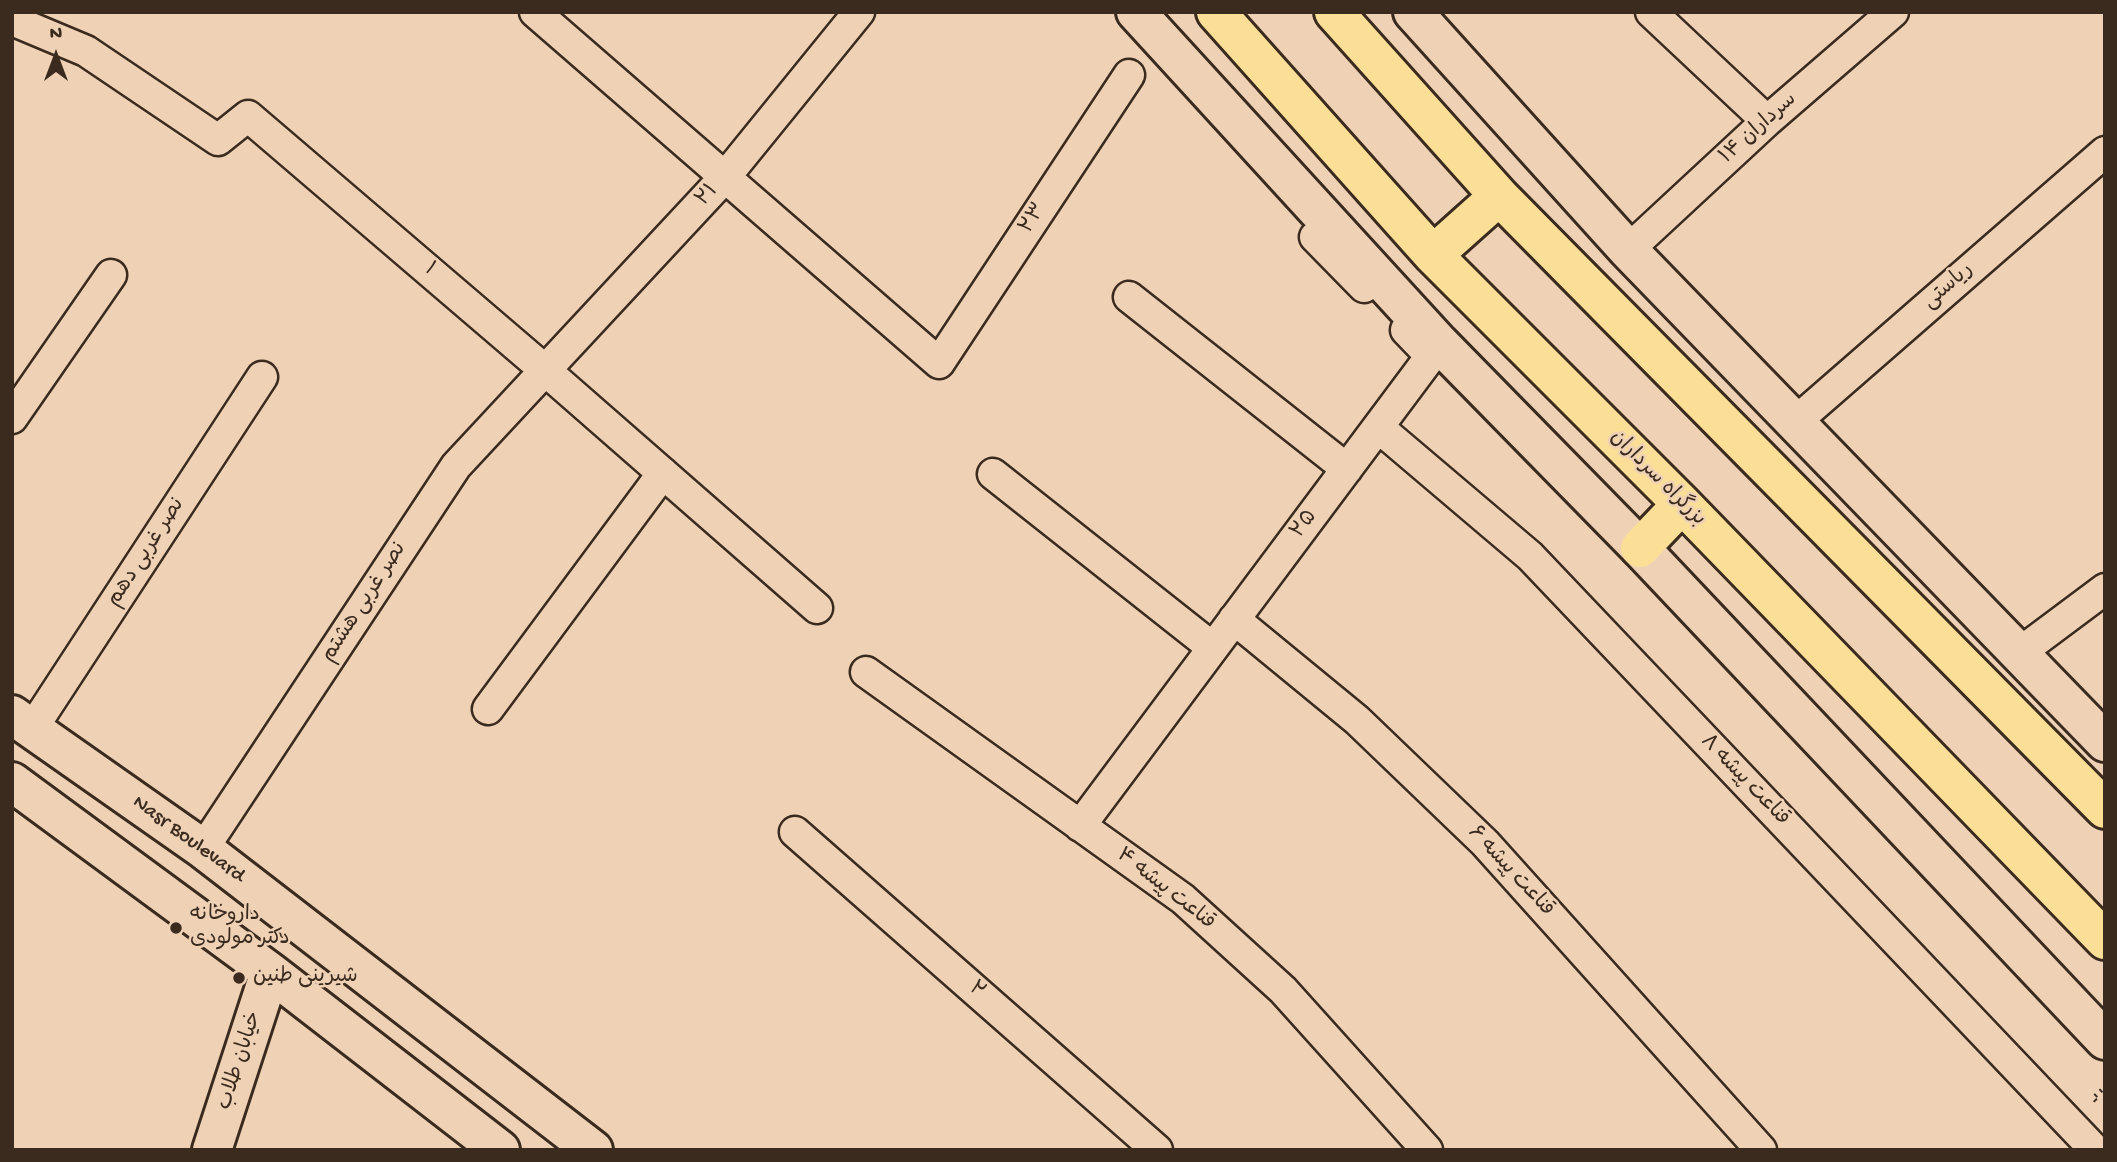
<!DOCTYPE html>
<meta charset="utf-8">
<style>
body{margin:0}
#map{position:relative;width:2117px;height:1162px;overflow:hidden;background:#efd2b5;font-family:"Gochi Hand",sans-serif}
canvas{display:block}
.frame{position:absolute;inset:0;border:14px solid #3b2a1e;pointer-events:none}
.north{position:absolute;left:21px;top:21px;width:70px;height:70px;-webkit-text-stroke:5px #efd2b5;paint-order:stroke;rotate:0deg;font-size:19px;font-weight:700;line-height:28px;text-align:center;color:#3b2a1e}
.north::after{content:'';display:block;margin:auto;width:24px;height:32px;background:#3b2a1e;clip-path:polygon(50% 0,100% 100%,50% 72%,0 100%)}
</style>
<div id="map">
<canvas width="2117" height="1162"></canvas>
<div class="frame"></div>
<div class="north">N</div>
</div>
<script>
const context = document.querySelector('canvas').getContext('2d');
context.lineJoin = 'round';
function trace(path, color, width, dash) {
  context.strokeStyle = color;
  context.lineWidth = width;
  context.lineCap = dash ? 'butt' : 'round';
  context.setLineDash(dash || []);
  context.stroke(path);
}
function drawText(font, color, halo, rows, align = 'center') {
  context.font = font + ' "Gochi Hand","Playpen Sans Arabic",sans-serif';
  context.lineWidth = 5;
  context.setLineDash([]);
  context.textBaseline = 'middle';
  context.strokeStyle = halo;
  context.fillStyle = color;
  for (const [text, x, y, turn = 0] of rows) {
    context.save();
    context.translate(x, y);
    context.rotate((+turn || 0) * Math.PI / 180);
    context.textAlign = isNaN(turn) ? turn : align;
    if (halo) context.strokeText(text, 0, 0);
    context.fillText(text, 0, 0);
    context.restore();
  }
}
const path = new Path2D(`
 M2096,1101L2093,1098L2105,1087`);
const street = new Path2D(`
 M535,12L939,363L1129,75
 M1651,12L1767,121
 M12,20L86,51L218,140L248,116L546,371L817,608
 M1315,237L1364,287
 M1628,250L1767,121L1893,12
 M1129,297L1347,469
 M12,418L111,275
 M1794,423L2105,152
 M1378,427L1530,556L2095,1150
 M993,474L1213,648
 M1234,619L1357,720L1485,843L1761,1150
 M2018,654L2105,589
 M866,672L1183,899L1283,990L1427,1150
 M488,709L663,473
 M32,729L262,377
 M1080,826L1431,356L1406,330
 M795,832L1157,1150
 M203,849L456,466L725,177L859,12`);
const secondary = new Path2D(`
 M1136,12L1439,343L1640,548L2105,1040
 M1413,12L1628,250L2105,742
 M12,715L203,849L593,1150
 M12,782L270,972L500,1150
 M212,1150L270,972`);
const highway = new Path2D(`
 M1216,12L1433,255L1682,504L2105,940
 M1334,12L1499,196L2105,809
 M1433,255L1499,196
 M1640,548L1682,504`);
const markers = [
 [176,928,7,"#3b2a1e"],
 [239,978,7,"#3b2a1e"]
];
const streetNames = [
 ["۱۴ سرداران",1759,129,-42],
 ["۲۱",708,196,-47],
 ["۲۳",1034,219,-57],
 ["۱",429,270,41],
 ["ریاستی",1949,287,-41],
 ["بزرگراه سرداران",1657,479,45],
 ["۲۵",1305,525,-53],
 ["نصر غربی دهم",147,553,-57],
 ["نصر غربی هشتم",365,603,-57],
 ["قناعت پیشه ۸",1744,781,46],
 ["Nasr Boulevard",188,840,36],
 ["قناعت پیشه ۶",1510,872,47],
 ["قناعت پیشه ۴",1165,890,38],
 ["۲",976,991,41],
 ["خیابان طلاب",241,1061,-72]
];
const poiNames = [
 ["داروخانه",190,916],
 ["دکتر مولودی",190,940],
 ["شیرینی طنین",253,978]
];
trace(street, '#3b2a1e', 35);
trace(secondary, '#3b2a1e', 44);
trace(highway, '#3b2a1e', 44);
trace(path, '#3b2a1e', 4.5, [2, 5]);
trace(street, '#efd2b5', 30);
trace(secondary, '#efd2b5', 38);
trace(highway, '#fbdf96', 38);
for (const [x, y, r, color] of markers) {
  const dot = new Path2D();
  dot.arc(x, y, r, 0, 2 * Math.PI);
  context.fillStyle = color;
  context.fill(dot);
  trace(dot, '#efd2b5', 2.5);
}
drawText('21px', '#3b2a1e', '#efd2b5', streetNames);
drawText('21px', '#3b2a1e', '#efd2b5', poiNames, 'left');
</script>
